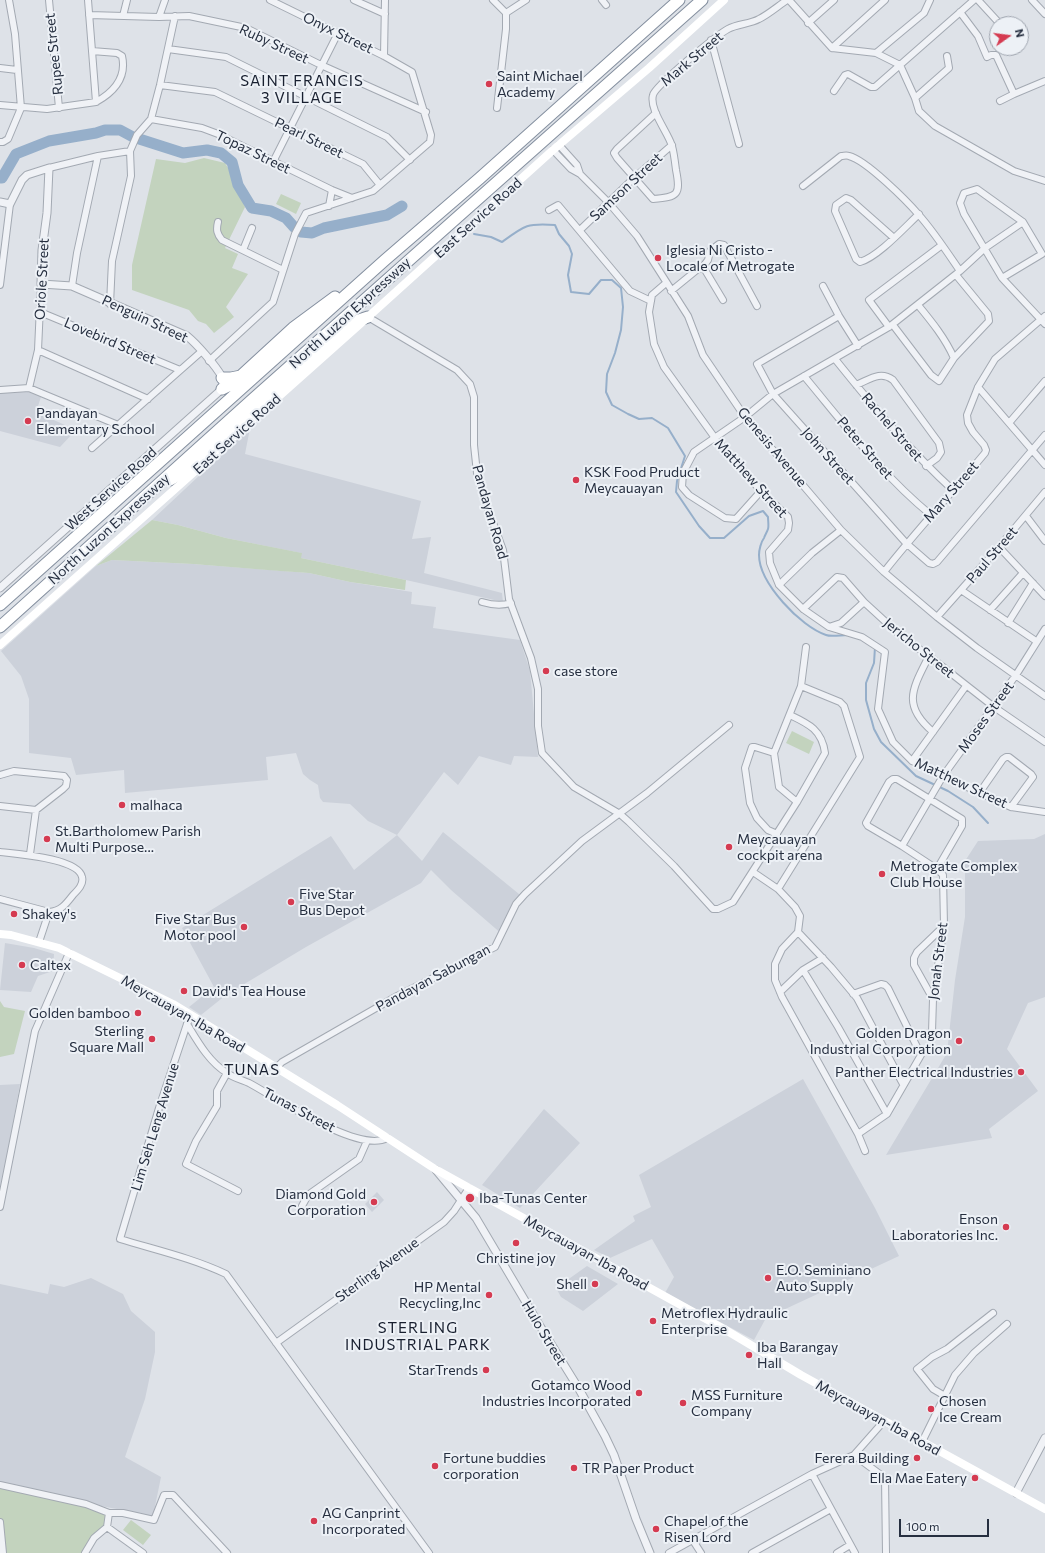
<!DOCTYPE html>
<style>
body{margin:0}
#map{position:relative;width:1045px;height:1553px;overflow:hidden;background:#dee2e8;font-family:Commissioner,sans-serif}
canvas{display:block}
.north{position:absolute;left:989px;top:16px;width:40px;height:40px;box-sizing:border-box;background:#edf1f6;border:1px solid #9da3ad;border-radius:50%;rotate:76deg;font-size:11px;font-weight:700;line-height:16px;text-align:center;color:#262f40}
.north::after{content:'';display:block;margin:auto;width:14px;height:18px;background:#d53b51;clip-path:polygon(50% 0,100% 100%,50% 72%,0 100%)}
.scale{position:absolute;left:899px;top:1519px;width:90px;height:18px;box-sizing:border-box;border:2px solid #262f40;border-top:0;padding-left:5px;font-size:12px;line-height:14px;white-space:nowrap;color:#262f40;-webkit-text-stroke:3px #edf1f6;paint-order:stroke}
</style>
<div id="map">
<canvas width="1045" height="1553"></canvas>
<div class="north">N</div>
<div class="scale">100 m</div>
</div>
<script>
const context = document.querySelector('canvas').getContext('2d');
context.lineJoin = 'round';
function paint(path, color) {
  context.fillStyle = color;
  context.fill(path, 'evenodd');
}
function trace(path, color, width, dash) {
  context.strokeStyle = color;
  context.lineWidth = width;
  context.lineCap = dash ? 'butt' : 'round';
  context.setLineDash(dash || []);
  context.stroke(path);
}
function drawText(font, color, halo, rows, align = 'center') {
  context.font = font + ' Commissioner,sans-serif';
  context.lineWidth = 4;
  context.setLineDash([]);
  context.textBaseline = 'middle';
  context.strokeStyle = halo;
  context.fillStyle = color;
  for (const [text, x, y, turn = 0] of rows) {
    context.save();
    context.translate(x, y);
    context.rotate((+turn || 0) * Math.PI / 180);
    context.textAlign = isNaN(turn) ? turn : align;
    if (halo) context.strokeText(text, 0, 0);
    context.fillText(text, 0, 0);
    context.restore();
  }
}
const built = new Path2D(`
 M29,392L41,397L36,412L76,430L60,447L0,431V393Z
 M250,428L245,454L421,501L412,539L431,537L424,573L502,593L503,602L406,580L301,558V553L226,538L178,525L152,520Z
 M112,560L193,564L309,573L350,582L412,592L411,604L436,607L433,628L520,640L530,671L538,757L514,756L511,765L479,756L458,785L444,772L397,835L422,861L443,832L519,894L521,896L503,935L451,890L431,870L421,883L306,947L226,995L201,1015L189,1007L214,987L182,928L331,836L354,870L397,835L368,821L350,804L323,802L320,798L318,785L310,780L303,774L296,753L266,757L268,780L125,793L124,770L76,775L71,758L29,753V699L21,676L1,651L96,566Z
 M1045,834V997L1028,1003L1007,1049L1038,1091L989,1129L992,1138L886,1155L947,1053L955,980L965,917V861L978,841L1034,839Z
 M5,943L34,948L54,954L53,971L38,976L31,992L0,990Z
 M803,1079L875,1208L899,1256L766,1318L754,1340L665,1293L674,1277L652,1239L610,1258L594,1250L635,1221L633,1216L651,1207L639,1175Z
 M20,1084L8,1150L0,1191V1085Z
 M544,1109L580,1143L520,1208L482,1185Z
 M377,1192L384,1200L372,1212L365,1204Z
 M587,1266L618,1284L583,1311L561,1297L556,1288Z
 M91,1278L123,1294L131,1311L155,1332V1352L145,1399L125,1457L161,1477L153,1516L65,1499L0,1482V1284L48,1294L50,1284L64,1287Z`);
const green = new Path2D(`
 M204,158L225,163L233,176L245,207L225,248L238,254L232,268L248,274L226,307L234,317L214,333L206,324L198,321L189,310L132,290V265L156,159L185,163Z
 M281,194L301,203L296,214L276,204Z
 M152,520L178,525L226,538L302,553L301,558L406,580L405,590L350,582L309,573L280,571L193,564L112,560L96,566Z
 M792,731L814,742L809,754L786,743Z
 M0,1001L4,1007L25,1011L14,1054L0,1057Z
 M0,1485L86,1504L109,1513L107,1527L85,1553H3L0,1522Z
 M131,1520L151,1535L143,1545L123,1530Z`);
const stream = new Path2D(`
 M474,234L491,237L502,242C525,225 527,223 555,225L559,234L569,246L572,254L568,275L571,292L589,294L601,280H612L621,288L623,307L621,330L615,353L607,374L606,392L612,405L628,414L639,419L652,418L668,428L685,456L677,481L676,492L699,526L710,538H724L749,516L763,511L768,517C768,521 769,526 768,529C767,532 765,535 764,538C761,542 759,550 759,555C759,583 801,627 826,635C831,637 841,635 848,635
 M875,647L874,663L866,683V700L874,729L881,742L916,776L948,791L973,807L988,823`);
const river = new Path2D(`
 M0,178H2L16,154L49,141L96,133L105,130H120L133,137L183,153L207,150L221,153L232,162L238,185L252,208L271,211L286,218L294,227L301,232L312,233L324,228L387,215L402,206`);
const minor = new Path2D(`
 M49,0L59,108
 M88,0L96,102
 M354,0L385,14
 M493,0L506,13V29L497,108
 M602,0L606,5
 M789,0L832,48L876,53L900,65L915,98L919,111L935,126L1014,171L1045,181
 M978,0L1000,24
 M1032,0L1045,14
 M960,12L978,36L987,57L991,55H996L1014,94L1045,81
 M506,13L526,0
 M89,15L159,17L189,16L246,28L321,65L426,112
 M123,16L127,0
 M159,17L165,0
 M808,23L834,0
 M711,40L739,144
 M832,48L885,0
 M168,49L226,57L387,137L410,160
 M876,53L924,13L930,0
 M384,56L385,0
 M0,68L17,70
 M160,85L215,92L363,164L380,185
 M834,91L845,75L848,74L871,87H875L974,0
 M915,98L949,68L947,56
 M1000,101L1014,94
 M0,105L47,109L96,102C114,92 127,78 122,56L117,53L92,51
 M656,113L617,149L614,153L617,158L653,199C678,197 681,195 676,170C675,162 674,153 672,146C668,132 649,110 653,95C655,86 717,35 728,29C737,24 750,24 759,19C769,14 778,6 787,0
 M151,119L202,128L218,134L332,190L352,198
 M0,142H3L8,139L21,108L15,34L9,0
 M559,145L577,165L580,174L608,202L637,236L688,316L703,355L745,417L841,530L884,572L937,617L977,648L1045,696
 M553,150L571,169L580,174
 M273,162L338,33
 M49,168L98,156L130,151L137,135L151,119L160,85L175,16
 M803,186L841,156C844,156 846,155 849,156C866,160 907,201 919,215C934,232 947,252 960,271
 M329,206L332,190
 M549,210L558,205L630,291L651,301
 M218,222C216,230 217,234 222,240L283,270
 M580,230L634,178L672,145
 M894,238L851,200L846,198L836,205L835,211L856,259L860,262C878,257 905,227 919,214
 M243,250L252,228
 M702,268L708,260L710,251L719,244L724,245L757,306
 M1002,278L1042,254L1023,222L977,189L964,193L960,203L964,214L1002,278L1045,324
 M666,283L652,295L649,312L654,344L664,367L715,438L761,491L788,517L789,523L788,530L769,552L770,563L779,585L803,609L829,627L862,637L885,652L878,709L893,742L912,761L943,776L1011,807L1045,812
 M0,285L10,204
 M72,286L77,253L98,156
 M823,286L839,316L858,346
 M671,291L698,269L702,268L705,270L723,300
 M110,304L112,261L131,176L130,151
 M918,305C932,322 945,338 954,358
 M40,312L180,370
 M839,316L757,364L773,394L906,543L929,563L933,564L937,562L1045,435
 M368,317L457,370L470,384L474,397V445L477,473L484,498L503,550L509,599L531,658L538,689V726L542,753L574,787L620,814L629,822L674,866L713,909H718L733,902L797,802L825,753C822,730 809,724 790,715
 M893,325L931,375L939,381L954,358L989,321L988,314L956,275
 M889,327L869,300L942,245
 M38,350L148,399
 M835,359C872,405 910,451 954,491
 M209,361L273,302L295,234L306,213L373,191L430,142L431,135L412,72L384,56L270,0
 M804,376C844,424 882,475 931,515
 M856,385C869,380 880,370 893,380L939,443L941,452L937,458L926,466
 M978,387L1045,465
 M29,388L38,350L41,284
 M0,390L29,388L118,425
 M1009,423L1045,381
 M92,448L202,351
 M761,491L736,519L725,518L689,495L682,487L683,473L694,452L745,417L773,394L889,327L960,271L985,248L1023,222
 M1026,516L1045,541
 M999,547L1045,596
 M884,572C916,531 952,493 985,453L986,450L984,445L973,432L968,423L967,415L978,387L995,359L1045,316
 M779,585L812,553L841,530
 M961,590L1036,641
 M482,602C492,605 501,606 511,603
 M803,609L837,577L843,578L864,602L900,635L929,656L994,707L1045,742
 M990,610L1023,573
 M937,617L999,547L1045,492
 M1008,623L1033,583
 M829,627L841,623L864,602
 M929,656C913,688 901,705 933,732
 M774,753L755,747H752L745,768L750,803L757,818L768,830L777,834
 M912,761L966,686
 M0,775L14,771L64,776L67,780L66,786L63,789L36,810L30,854
 M980,792L1003,759L1006,757H1009L1031,774L1033,777L1011,807
 M797,802L779,787L774,753L801,686L806,647
 M0,806L36,810
 M902,846L943,776L1016,675L1045,629
 M0,852C16,854 78,858 82,877C84,884 78,890 73,895C66,904 61,911 49,912L0,899
 M753,872L778,889L860,757L844,706L840,702L801,686
 M778,889L795,907L800,916L798,932L782,949L775,964V980L782,997L858,1134L865,1151
 M798,932L831,967L857,998L903,1084
 M39,942L49,912
 M803,970L838,1027L887,1114
 M780,992L803,970L823,958
 M853,994L881,984L885,985L888,988L921,1055L887,1114L858,1134
 M933,999L914,965V958L917,952L944,926
 M191,1016L187,1024L159,1108L120,1239C156,1250 192,1258 226,1274L429,1553
 M187,1024C198,1042 209,1062 227,1073C234,1078 242,1080 249,1083C277,1098 359,1154 387,1138
 M932,1032L933,999L944,926L943,875L937,869L902,846L868,826L866,823L889,782L893,779H897L962,819V826L937,869
 M276,1068L282,1062L397,996L495,947L516,904L525,894L582,841L647,793L729,725
 M227,1073L217,1091V1106L196,1141L186,1164L238,1191
 M302,1206L308,1195L359,1159L367,1141
 M0,1207L35,1031L69,953
 M276,1343L444,1222L454,1211L469,1188
 M945,1396L933,1389L917,1369L932,1357L947,1349L993,1313
 M922,1442L955,1375L974,1353L1007,1324
 M854,1455L885,1478L886,1553
 M812,1474L855,1553
 M0,1485L86,1504L109,1513H123L154,1520L164,1495H173L227,1553
 M0,1522L3,1553
 M107,1527L143,1553
 M692,1539L701,1553
 M85,1553L94,1538L107,1527L109,1513
 M669,1553L812,1474L854,1455L884,1421
 M752,1553L831,1509
 M837,1553L850,1545`);
const tertiary = new Path2D(`
 M0,202L10,204L22,180L27,175L49,168L47,213L42,250L41,284L72,286L187,336C197,344 216,366 222,377C224,381 223,385 222,389L0,588
 M436,1170L476,1218L540,1326L579,1389L605,1436L614,1455L636,1519L650,1553
 M1016,1493L1045,1438`);
const secondary = new Path2D(`
 M0,645L368,317L553,150L649,68L724,0
 M0,934L11,935L59,948L173,1004L337,1105L435,1169L724,1329L801,1375L1045,1509`);
const motorway = new Path2D(`
 M222,378H231L241,376
 M222,389L232,384L293,328L335,297
 M170,480L187,470L348,327L356,321L368,317
 M0,605L385,260L480,178L679,0
 M0,627L254,398L702,0`);
const markers = [
 [489,84,4,"#d53b51"],
 [658,258,4,"#d53b51"],
 [28,421,4,"#d53b51"],
 [576,480,4,"#d53b51"],
 [546,671,4,"#d53b51"],
 [122,805,4,"#d53b51"],
 [47,839,4,"#d53b51"],
 [729,847,4,"#d53b51"],
 [882,874,4,"#d53b51"],
 [291,902,4,"#d53b51"],
 [14,914,4,"#d53b51"],
 [244,927,4,"#d53b51"],
 [22,965,4,"#d53b51"],
 [184,991,4,"#d53b51"],
 [138,1013,4,"#d53b51"],
 [152,1039,4,"#d53b51"],
 [959,1041,4,"#d53b51"],
 [1021,1072,4,"#d53b51"],
 [470,1198,5,"#d53b51"],
 [374,1202,4,"#d53b51"],
 [1006,1227,4,"#d53b51"],
 [516,1243,4,"#d53b51"],
 [768,1278,4,"#d53b51"],
 [595,1284,4,"#d53b51"],
 [489,1295,4,"#d53b51"],
 [653,1321,4,"#d53b51"],
 [749,1355,4,"#d53b51"],
 [486,1370,4,"#d53b51"],
 [639,1393,4,"#d53b51"],
 [683,1403,4,"#d53b51"],
 [931,1409,4,"#d53b51"],
 [917,1458,4,"#d53b51"],
 [435,1466,4,"#d53b51"],
 [574,1468,4,"#d53b51"],
 [975,1478,4,"#d53b51"],
 [314,1521,4,"#d53b51"],
 [656,1529,4,"#d53b51"]
];
const streetNames = [
 ["Onyx Street",338,33,26],
 ["Ruby Street",274,44,25],
 ["Rupee Street",54,54,-96],
 ["Mark Street",692,59,-40],
 ["Pearl Street",309,138,26],
 ["Topaz Street",253,152,26],
 ["Samson Street",626,187,-43],
 ["East Service Road",478,218,-42],
 ["Oriole Street",42,279,-87],
 ["North Luzon Expressway",350,313,-42],
 ["Penguin Street",145,319,25],
 ["Lovebird Street",110,341,23],
 ["Rachel Street",892,427,49],
 ["East Service Road",237,434,-42],
 ["Genesis Avenue",772,447,50],
 ["Peter Street",865,448,49],
 ["John Street",828,456,48],
 ["Matthew Street",751,478,48],
 ["West Service Road",111,489,-42],
 ["Mary Street",951,492,-49],
 ["Pandayan Road",490,512,74],
 ["North Luzon Expressway",109,529,-42],
 ["Paul Street",992,555,-49],
 ["Jericho Street",919,648,39],
 ["Moses Street",986,717,-54],
 ["Matthew Street",961,783,25],
 ["Jonah Street",938,961,-83],
 ["Pandayan Sabungan",433,978,-28],
 ["Meycauayan-Iba Road",183,1014,30],
 ["Tunas Street",299,1110,28],
 ["Lim Seh Leng Avenue",155,1127,-73],
 ["Meycauayan-Iba Road",586,1253,29],
 ["Sterling Avenue",377,1270,-36],
 ["Hulo Street",544,1333,59],
 ["Meycauayan-Iba Road",878,1418,29]
];
const poiNames = [
 ["Saint Michael",497,76],
 ["Academy",497,92],
 ["Iglesia Ni Cristo -",666,250],
 ["Locale of Metrogate",666,266],
 ["Pandayan",36,413],
 ["Elementary School",36,429],
 ["KSK Food Pruduct",584,472],
 ["Meycauayan",584,488],
 ["case store",554,671],
 ["malhaca",130,805],
 ["St.Bartholomew Parish",55,831],
 ["Multi Purpose...",55,847],
 ["Meycauayan",737,839],
 ["cockpit arena",737,855],
 ["Metrogate Complex",890,866],
 ["Club House",890,882],
 ["Five Star",299,894],
 ["Bus Depot",299,910],
 ["Shakey's",22,914],
 ["Five Star Bus",236,919,"right"],
 ["Motor pool",236,935,"right"],
 ["Caltex",30,965],
 ["David's Tea House",192,991],
 ["Golden bamboo",130,1013,"right"],
 ["Sterling",144,1031,"right"],
 ["Square Mall",144,1047,"right"],
 ["Golden Dragon",951,1033,"right"],
 ["Industrial Corporation",951,1049,"right"],
 ["Panther Electrical Industries",1013,1072,"right"],
 ["Diamond Gold",366,1194,"right"],
 ["Corporation",366,1210,"right"],
 ["Iba-Tunas Center",479,1198],
 ["Enson",998,1219,"right"],
 ["Laboratories Inc.",998,1235,"right"],
 ["Christine joy",516,1258,"center"],
 ["E.O. Seminiano",776,1270],
 ["Auto Supply",776,1286],
 ["Shell",587,1284,"right"],
 ["HP Mental",481,1287,"right"],
 ["Recycling,Inc",481,1303,"right"],
 ["Metroflex Hydraulic",661,1313],
 ["Enterprise",661,1329],
 ["Iba Barangay",757,1347],
 ["Hall",757,1363],
 ["StarTrends",478,1370,"right"],
 ["Gotamco Wood",631,1385,"right"],
 ["Industries Incorporated",631,1401,"right"],
 ["MSS Furniture",691,1395],
 ["Company",691,1411],
 ["Chosen",939,1401],
 ["Ice Cream",939,1417],
 ["Fortune buddies",443,1458],
 ["corporation",443,1474],
 ["Ferera Building",909,1458,"right"],
 ["TR Paper Product",582,1468],
 ["Ella Mae Eatery",967,1478,"right"],
 ["AG Canprint",322,1513],
 ["Incorporated",322,1529],
 ["Chapel of the",664,1521],
 ["Risen Lord",664,1537]
];
const neighbourhoodNames = [
 ["SAINT FRANCIS",302,81],
 ["3 VILLAGE",302,98],
 ["TUNAS",252,1070],
 ["STERLING",418,1328],
 ["INDUSTRIAL PARK",418,1345]
];
paint(built, '#ccd1da');
paint(green, '#c3d3be');
trace(stream, '#96afca', 2);
trace(river, '#96afca', 11);
trace(minor, '#a3a9b2', 8);
trace(tertiary, '#a3a9b2', 9);
trace(motorway, '#848f9f', 13);
trace(minor, '#f0f2f6', 6);
trace(tertiary, '#f0f2f6', 7);
trace(secondary, '#fff', 8);
trace(motorway, '#fff', 11);
for (const [x, y, r, color] of markers) {
  const dot = new Path2D();
  dot.arc(x, y, r, 0, 2 * Math.PI);
  context.fillStyle = color;
  context.fill(dot);
  trace(dot, '#edf1f6', 1.5);
}
drawText('14px', '#262f40', '#edf1f6', streetNames);
drawText('14px', '#262f40', '#edf1f6', poiNames, 'left');
context.letterSpacing = '1px';
drawText('15px', '#192030', '#edf1f6', neighbourhoodNames);
context.letterSpacing = '0px';
</script>
